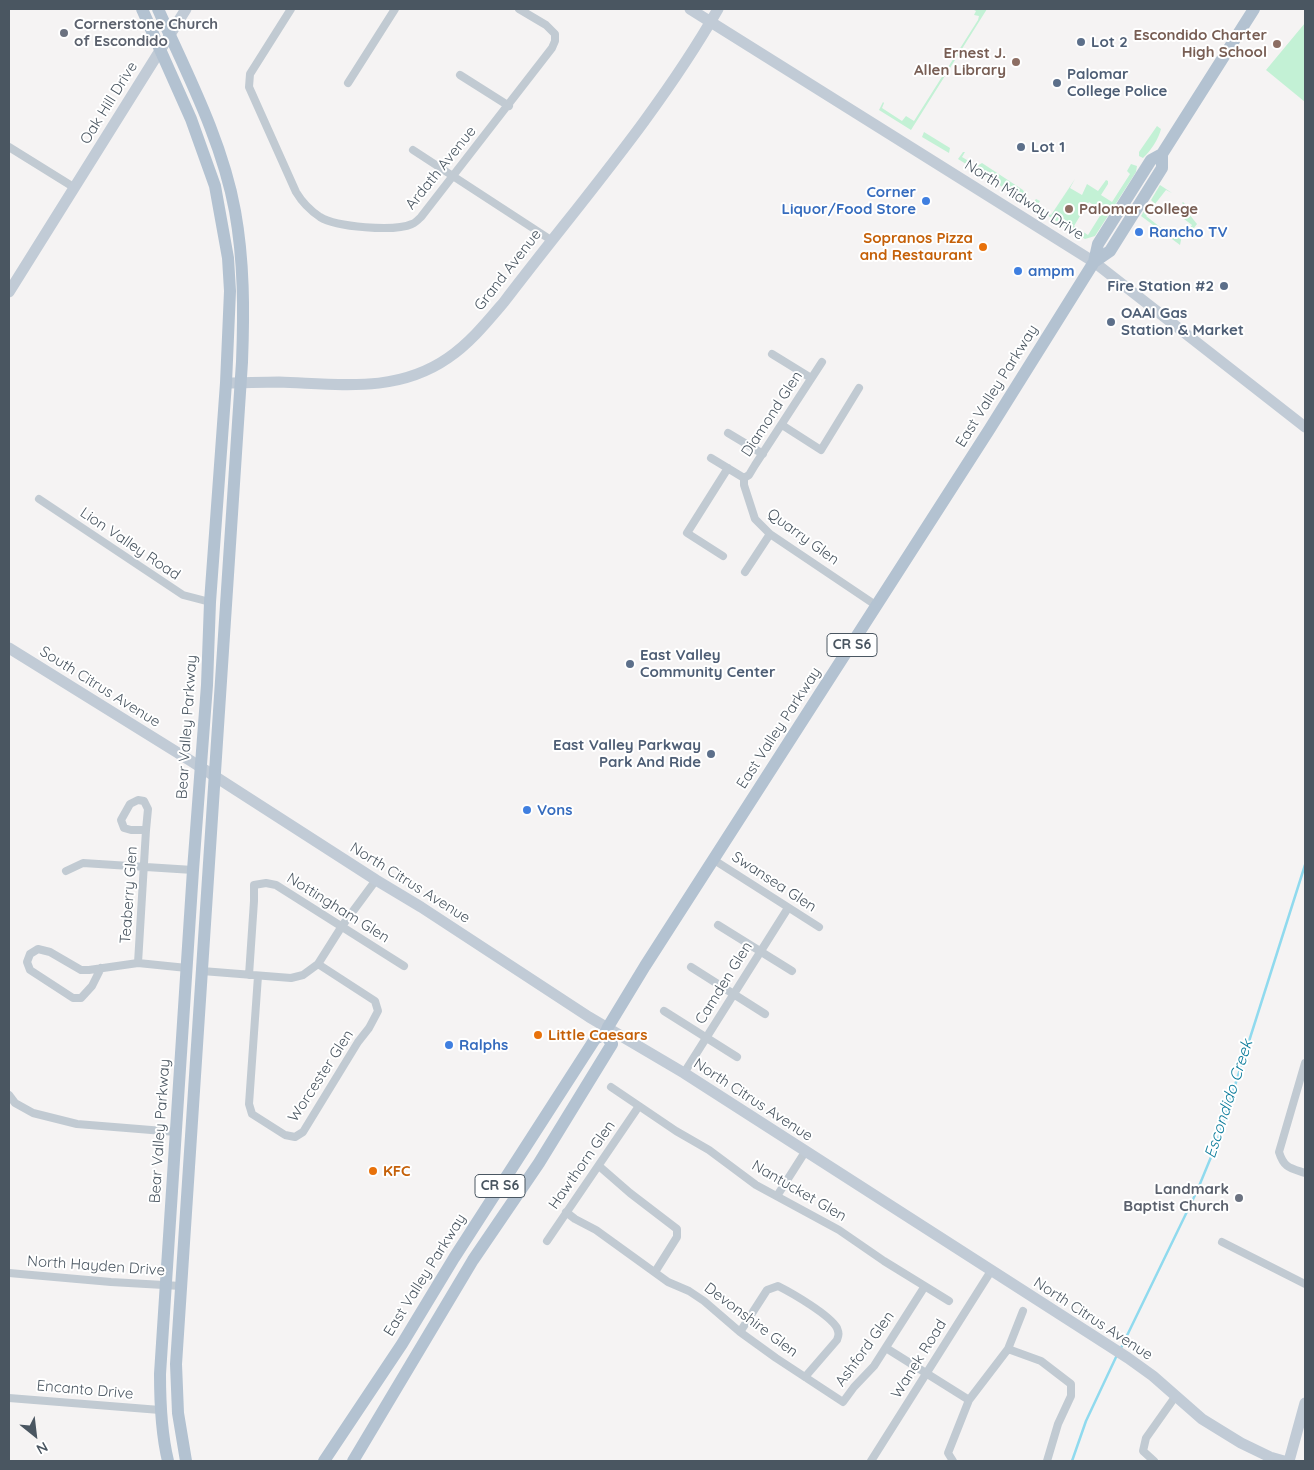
<!DOCTYPE html>
<style>
body{margin:0}
#map{position:relative;width:1314px;height:1470px;overflow:hidden;background:#f5f3f3;font-family:Quicksand,sans-serif}
canvas{display:block}
.frame{position:absolute;inset:0;border:10px solid #4a5661;pointer-events:none}
.north{position:absolute;left:10px;top:1410px;width:50px;height:50px;-webkit-text-stroke:4px #fff;paint-order:stroke;rotate:151deg;font-size:14px;font-weight:700;line-height:20px;text-align:center;color:#4a5661}
.north::after{content:'';display:block;margin:auto;width:18px;height:22px;background:#4a5661;clip-path:polygon(50% 0,100% 100%,50% 72%,0 100%)}
</style>
<div id="map">
<canvas width="1314" height="1470"></canvas>
<div class="frame"></div>
<div class="north">N</div>
</div>
<script>
const context = document.querySelector('canvas').getContext('2d');
context.lineJoin = 'round';
function paint(path, color) {
  context.fillStyle = color;
  context.fill(path, 'evenodd');
}
function trace(path, color, width, dash) {
  context.strokeStyle = color;
  context.lineWidth = width;
  context.lineCap = dash ? 'butt' : 'round';
  context.setLineDash(dash || []);
  context.stroke(path);
}
function drawText(font, color, halo, rows, align = 'center') {
  context.font = font + ' Quicksand,sans-serif';
  context.lineWidth = 4;
  context.setLineDash([]);
  context.textBaseline = 'middle';
  context.strokeStyle = halo;
  context.fillStyle = color;
  for (const [text, x, y, turn = 0] of rows) {
    context.save();
    context.translate(x, y);
    context.rotate((+turn || 0) * Math.PI / 180);
    context.textAlign = isNaN(turn) ? turn : align;
    if (halo) context.strokeText(text, 0, 0);
    context.fillText(text, 0, 0);
    context.restore();
  }
}
const green = new Path2D(`
 M972,9H987L911,130L879,110L883,102L884,103L882,108L902,121L906,116L914,121L978,20L979,16L974,15L976,11Z
 M1305,23V102L1266,70Z
 M1157,126L1161,129C1159,138 1151,151 1143,158L1139,156V152Z
 M924,132L950,148L949,153L922,137Z
 M963,152H965L962,157L977,166L982,163L1023,190L1024,192L1020,198L958,159Z
 M1131,164L1137,166L1136,172L1095,236L1085,239L1031,205L1036,199L1040,201L1037,206L1051,215L1075,179L1070,188L1082,195L1087,184L1098,191L1106,180L1108,181V184L1101,195L1112,202L1130,174L1127,171ZM1089,202L1103,211L1088,235L1074,226L1080,216L1078,215L1081,210L1084,211Z
 M1160,185L1172,193L1166,190L1155,204L1151,200Z
 M1183,202L1186,205L1189,214L1197,224L1191,232L1189,230L1192,225L1168,207L1169,205L1181,214L1186,207L1182,203Z
 M1144,211L1149,213L1146,216L1174,238L1177,235L1180,236L1181,240L1180,245L1141,216Z`);
const stream = new Path2D(`
 M1120,1350L1197,1191L1216,1145L1305,865
 M1072,1461L1086,1421L1117,1355`);
const street = new Path2D(`
 M291,9L250,74L249,87L296,192C302,202 311,211 320,217C336,227 394,232 412,224C415,223 418,220 421,217L552,48L555,41V34L546,25L519,9
 M460,75L509,106
 M348,83L395,9
 M9,147L75,188
 M413,150L551,240
 M772,354L811,378
 M782,425L821,450L859,388
 M728,433L763,454
 M711,458L744,478
 M744,478V485L755,519L770,534L877,606
 M744,478L749,475L755,465L822,362
 M39,499L183,595L210,602
 M723,556L687,533L728,468
 M745,572L770,534
 M138,800L144,801L148,809L146,830H131L124,828L121,820L130,804Z
 M714,860L819,927
 M66,871L83,863L193,870
 M718,925L792,971
 M138,963L146,830
 M691,967L765,1014
 M101,968L92,986L81,998H73L30,970L27,962L30,954L38,949L50,952L81,970H89L138,963L187,968
 M202,971L291,978L303,975L318,964L342,926L376,880
 M249,975L254,901V885L266,883L276,885L404,966
 M258,976L249,1104L252,1114L285,1135L295,1137L303,1132L358,1042L369,1028L378,1011L375,1001L318,964
 M664,1011L737,1057
 M1305,1063L1279,1152C1284,1168 1290,1168 1305,1173
 M684,1073L788,908
 M611,1087L676,1131L709,1150L756,1185L839,1230L884,1261L949,1301
 M9,1095L15,1103L33,1113L77,1124L176,1132
 M599,1166L630,1193L677,1229V1237L655,1272
 M777,1196L805,1152
 M566,1212L575,1219L596,1230L668,1282L689,1291L704,1301L740,1332L776,1358L843,1402L854,1387L874,1366L925,1286
 M547,1241L639,1106
 M1222,1242L1305,1284
 M9,1273L111,1282L181,1286
 M740,1332L767,1290L778,1286C792,1293 830,1315 837,1328C839,1333 839,1335 837,1340L805,1377
 M886,1348L969,1400
 M1008,1349L1041,1361L1071,1384V1396L1058,1424L1047,1461
 M9,1398L160,1410
 M871,1461L991,1271
 M953,1461L948,1453L969,1400L1008,1349L1023,1311
 M1154,1461L1143,1451L1146,1438L1175,1397`);
const secondary = new Path2D(`
 M690,9L1094,262L1305,427
 M9,292L186,9
 M226,383C243,383 261,382 279,382C338,384 396,394 448,358C470,343 487,322 504,302C577,206 658,114 718,9
 M9,648L191,761L376,880L421,907L589,1017L684,1073L1128,1358L1153,1376L1202,1419L1241,1443L1270,1457L1284,1461
 M1289,1461L1305,1403`);
const primary = new Path2D(`
 M142,9L191,119L215,186L228,258L230,291L226,383L210,602L207,685L193,870L160,1374C160,1404 161,1432 168,1461
 M158,9C187,74 222,140 235,211C244,261 244,311 242,362L176,1364L178,1413L186,1461
 M1094,262L1110,251L1162,168V154
 M324,1461L402,1344L454,1258L595,1039L605,1034L608,1027L645,966L989,430L1094,262L1098,244L1151,160L1162,154L1254,9
 M353,1461L473,1260L539,1163L612,1044L605,1034`);
const markers = [
 [64,33,5,"#6b7280"],
 [1081,42,5,"#5c6f8a"],
 [1277,44,5,"#8d6e63"],
 [1016,62,5,"#8d6e63"],
 [1057,83,5,"#5c6f8a"],
 [1021,147,5,"#5c6f8a"],
 [926,201,5,"#3f7fe0"],
 [1069,209,5,"#8d6e63"],
 [1139,232,5,"#3f7fe0"],
 [983,247,5,"#e8710a"],
 [1018,271,5,"#3f7fe0"],
 [1224,286,5,"#5c6f8a"],
 [1111,322,5,"#5c6f8a"],
 [630,664,5,"#5c6f8a"],
 [711,754,5,"#5c6f8a"],
 [527,810,5,"#3f7fe0"],
 [538,1035,5,"#e8710a"],
 [449,1045,5,"#3f7fe0"],
 [373,1171,5,"#e8710a"],
 [1239,1198,5,"#6b7280"]
];
const shields = [
 [852,645,50],
 [500,1186,50]
];
const shieldNames = [
 ["CR S6",852,645],
 ["CR S6",500,1186]
];
const worshipNames = [
 ["Cornerstone Church",74,24],
 ["of Escondido",74,41],
 ["Landmark",1229,1189,"right"],
 ["Baptist Church",1229,1206,"right"]
];
const educationNames = [
 ["Escondido Charter",1267,35],
 ["High School",1267,52],
 ["Ernest J.",1006,53],
 ["Allen Library",1006,70],
 ["Palomar College",1079,209,"left"]
];
const serviceNames = [
 ["Lot 2",1091,42],
 ["Palomar",1067,74],
 ["College Police",1067,91],
 ["Lot 1",1031,147],
 ["Fire Station #2",1214,286,"right"],
 ["OAAI Gas",1121,313],
 ["Station & Market",1121,330],
 ["East Valley",640,655],
 ["Community Center",640,672],
 ["East Valley Parkway",701,745,"right"],
 ["Park And Ride",701,762,"right"]
];
const streetNames = [
 ["Oak Hill Drive",109,103,-58],
 ["Ardath Avenue",441,168,-51],
 ["North Midway Drive",1024,200,32],
 ["Grand Avenue",508,270,-52],
 ["East Valley Parkway",997,386,-58],
 ["Diamond Glen",772,414,-57],
 ["Quarry Glen",803,537,36],
 ["Lion Valley Road",130,544,34],
 ["South Citrus Avenue",100,687,32],
 ["Bear Valley Parkway",187,727,-86],
 ["East Valley Parkway",779,728,-57],
 ["Swansea Glen",774,882,33],
 ["North Citrus Avenue",410,883,32],
 ["Teaberry Glen",129,895,-86],
 ["Nottingham Glen",338,908,32],
 ["Camden Glen",724,983,-58],
 ["Worcester Glen",321,1076,-57],
 ["North Citrus Avenue",753,1100,33],
 ["Bear Valley Parkway",160,1131,-86],
 ["Hawthorn Glen",582,1165,-55],
 ["Nantucket Glen",799,1191,30],
 ["North Hayden Drive",96,1266,4],
 ["East Valley Parkway",425,1275,-58],
 ["North Citrus Avenue",1093,1319,33],
 ["Devonshire Glen",751,1320,37],
 ["Ashford Glen",865,1349,-54],
 ["Wanek Road",919,1359,-58],
 ["Encanto Drive",85,1390,5]
];
const shopNames = [
 ["Corner",916,192,"right"],
 ["Liquor/Food Store",916,209,"right"],
 ["Rancho TV",1149,232],
 ["ampm",1028,271],
 ["Vons",537,810],
 ["Ralphs",459,1045]
];
const foodNames = [
 ["Sopranos Pizza",973,238,"right"],
 ["and Restaurant",973,255,"right"],
 ["Little Caesars",548,1035],
 ["KFC",383,1171]
];
const waterNames = [
 ["Escondido Creek",1229,1099,-72]
];
paint(green, '#c3f1d5');
trace(stream, '#90daee', 2.5);
trace(street, '#c1cad2', 8);
trace(secondary, '#c1cbd6', 11);
trace(primary, '#b3c2d1', 12);
for (const [x, y, r, color] of markers) {
  const dot = new Path2D();
  dot.arc(x, y, r, 0, 2 * Math.PI);
  context.fillStyle = color;
  context.fill(dot);
  trace(dot, '#fff', 2);
}
for (const [x, y, w] of shields) {
  const box = new Path2D();
  box.roundRect(x - w / 2, y - 11.5, w, 23, 4);
  context.fillStyle = '#fff';
  context.fill(box);
  trace(box, '#4a5661', 1);
}
drawText('bold 14px', '#4a5661', null, shieldNames);
drawText('bold 15px', '#5b616d', '#fff', worshipNames, 'left');
drawText('bold 15px', '#785e54', '#fff', educationNames, 'right');
drawText('bold 15px', '#4e5e75', '#fff', serviceNames, 'left');
drawText('15px', '#4a5661', '#fff', streetNames);
drawText('bold 15px', '#366cbe', '#fff', shopNames, 'left');
drawText('bold 15px', '#c56008', '#fff', foodNames, 'left');
drawText('italic 16px', '#0c7c9b', '#fff', waterNames);
</script>
